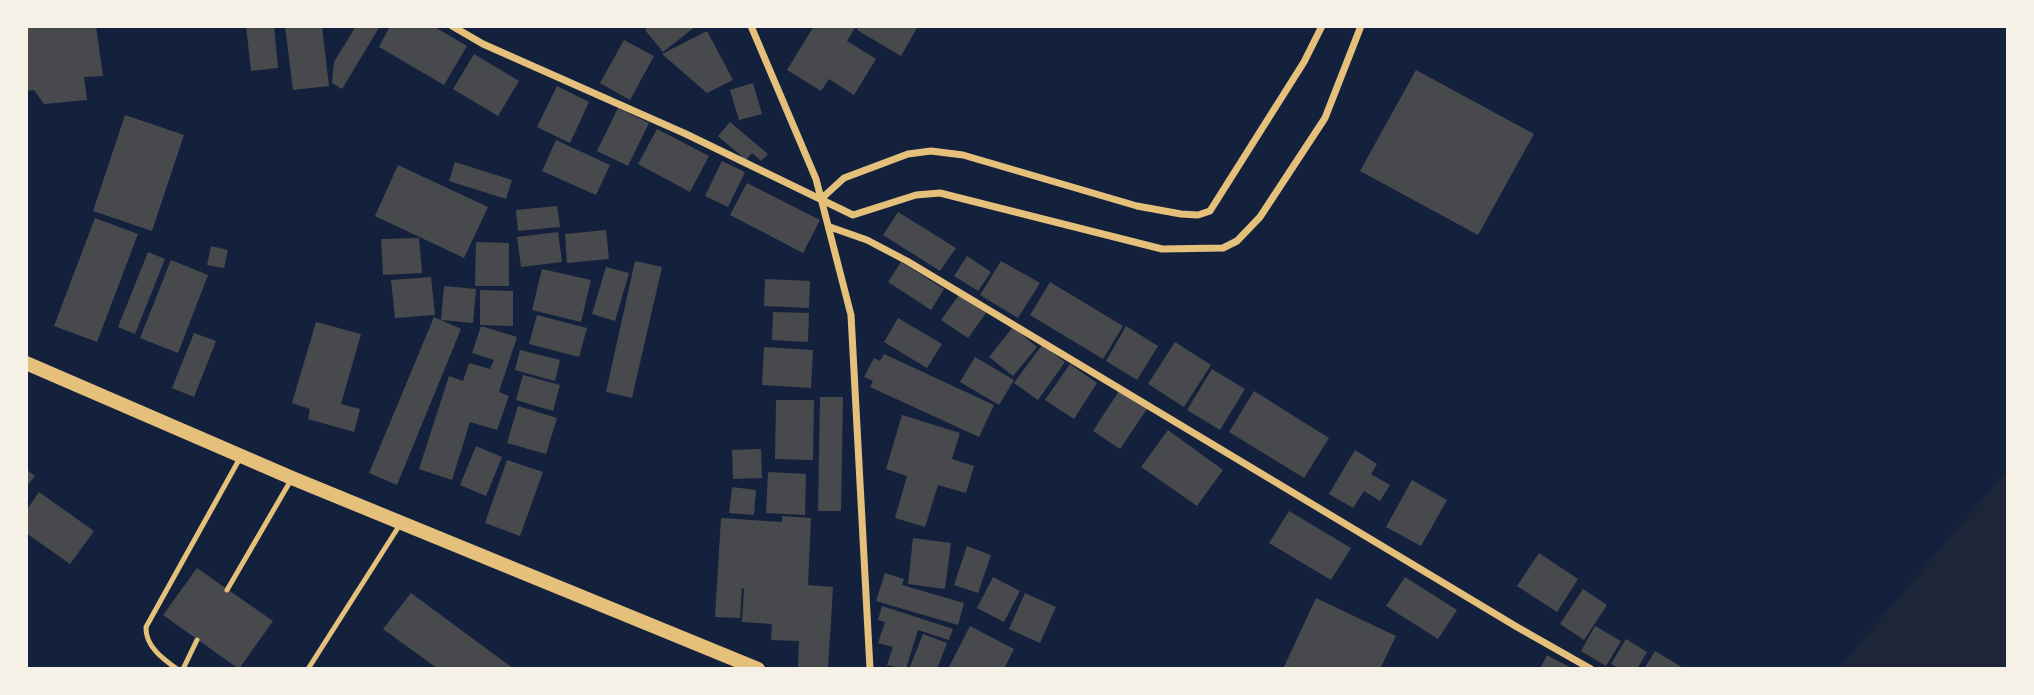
<!DOCTYPE html>
<style>
body{margin:0}
#map{position:relative;width:2034px;height:695px;overflow:hidden;background:#14213d;font-family:Rubik,sans-serif}
canvas{display:block}
.frame{position:absolute;inset:0;border:28px solid #f6f1e7;pointer-events:none}
</style>
<div id="map">
<canvas width="2034" height="695"></canvas>
<div class="frame"></div>
</div>
<script>
const context = document.querySelector('canvas').getContext('2d');
context.lineJoin = 'round';
function paint(path, color) {
  context.fillStyle = color;
  context.fill(path, 'evenodd');
}
function trace(path, color, width, dash) {
  context.strokeStyle = color;
  context.lineWidth = width;
  context.lineCap = dash ? 'butt' : 'round';
  context.setLineDash(dash || []);
  context.stroke(path);
}
const green = new Path2D(`
 M2008,469V669H1838Z`);
const building = new Path2D(`
 M26,26H96L103,76L84,77L87,100L44,104L34,90L26,91Z
 M246,26H274L278,68L251,71Z
 M285,26H322L329,86L293,90Z
 M356,26H380L342,89L332,83L334,62Z
 M390,26H433L467,46L444,85L379,47Z
 M649,26H696L663,52L645,30Z
 M814,26H856L847,41L876,59L854,95L829,79L821,91L787,70Z
 M859,26H918L901,56L857,30Z
 M707,31L733,80L707,93L662,54Z
 M624,40L654,56L630,100L600,83Z
 M474,54L519,81L498,116L453,89Z
 M1416,70L1534,134L1478,235L1360,171Z
 M753,83L762,114L739,120L730,90Z
 M557,86L589,102L570,143L537,127Z
 M618,108L649,123L628,166L597,151Z
 M125,115L184,135L152,231L93,211Z
 M730,122L768,154L761,161L752,153L746,160L718,136Z
 M657,129L709,156L690,192L638,164Z
 M556,140L610,165L596,195L542,171Z
 M722,161L745,172L728,207L705,196Z
 M455,162L512,180L506,199L449,181Z
 M398,165L488,207L464,258L375,216Z
 M747,183L820,220L803,253L730,215Z
 M557,206L560,227L518,231L516,210Z
 M898,212L956,248L940,271L883,235Z
 M95,218L138,234L97,342L54,326Z
 M606,230L609,259L567,263L565,234Z
 M558,232L562,262L521,267L517,237Z
 M419,238L422,273L383,275L381,239Z
 M476,242L509,243V286H475Z
 M211,246L228,250L224,268L207,265Z
 M148,252L165,259L135,334L118,327Z
 M967,256L991,272L978,291L954,276Z
 M171,260L208,275L178,353L140,338Z
 M635,261L662,267L632,398L606,392Z
 M1001,261L1040,283L1018,318L980,295Z
 M901,262L944,289L931,310L888,282Z
 M606,267L629,273L615,321L592,314Z
 M542,269L591,280L581,322L532,310Z
 M431,277L435,315L395,318L391,280Z
 M765,279L810,281L809,308L764,306Z
 M1050,282L1123,326L1103,359L1030,315Z
 M444,286L476,289L473,323L441,320Z
 M480,290L513,291V326L480,325Z
 M959,295L986,313L968,338L941,320Z
 M773,312L809,313L808,342L772,340Z
 M537,315L587,328L579,357L529,344Z
 M434,317L461,329L397,485L369,473Z
 M898,318L942,344L927,368L884,342Z
 M316,322L361,334L341,404L360,409L354,432L308,419L310,409L292,403Z
 M481,326L517,337L499,392L509,396L497,430L470,422L452,480L419,469L449,376L463,381L469,363L490,369L494,360L472,353Z
 M1126,326L1158,346L1137,380L1106,361Z
 M1013,327L1037,347L1013,376L989,357Z
 M194,333L216,341L194,397L172,388Z
 M1175,342L1211,365L1184,407L1148,384Z
 M1042,345L1065,362L1038,400L1014,383Z
 M764,347L813,350L811,388L762,385Z
 M520,350L560,360L555,381L515,370Z
 M884,354L994,405L979,437L870,387L873,381L864,377L874,358L880,361Z
 M975,357L1014,380L999,405L960,382Z
 M1070,364L1097,383L1074,419L1045,400Z
 M1212,369L1245,389L1220,430L1187,410Z
 M523,375L560,385L553,411L516,400Z
 M1119,391L1147,409L1120,449L1093,431Z
 M1254,391L1329,438L1304,478L1229,432Z
 M820,397H843L841,511H818Z
 M776,400H814L813,460L775,459Z
 M518,406L557,418L546,454L507,443Z
 M902,415L960,433L952,459L974,466L966,493L938,485L925,527L895,518L907,476L886,469Z
 M1168,430L1223,470L1197,506L1141,467Z
 M476,446L502,457L486,496L460,485Z
 M761,449L762,478L733,479L732,450Z
 M1355,450L1377,464L1371,474L1390,485L1380,501L1364,491L1353,508L1329,494Z
 M507,460L543,472L520,536L485,523Z
 M26,469L35,476L26,487Z
 M768,472L806,474L805,515L766,513Z
 M1412,480L1447,500L1421,546L1386,527Z
 M732,487L756,490L754,515L729,513Z
 M39,492L94,531L70,564L26,533V511Z
 M1289,511L1351,548L1331,580L1269,543Z
 M782,516L811,518L808,585L833,587L828,669L798,668L799,641L771,640L772,624L742,622L744,589L742,588L740,618L715,617L721,518L782,522Z
 M913,538L951,543L945,589L908,584Z
 M967,546L991,555L978,593L954,585Z
 M1539,553L1578,579L1557,612L1517,586Z
 M197,568L273,621L239,669L163,615Z
 M885,573L904,579L902,585L964,603L958,625L876,601Z
 M993,577L1020,591L1004,622L977,608Z
 M1405,577L1457,610L1438,639L1386,606Z
 M1583,589L1607,605L1584,640L1560,624Z
 M411,593L514,669H438L383,629Z
 M1025,593L1056,607L1040,643L1009,629Z
 M1316,598L1396,636L1380,669H1283Z
 M882,606L953,629L949,640L918,630L906,669L887,665L893,647L878,643L885,622L878,620Z
 M970,626L1014,649L1004,669H948Z
 M1595,626L1621,641L1606,666L1581,651Z
 M923,634L947,643L937,669H909Z
 M1626,639L1647,652L1637,669H1620L1611,664Z
 M1655,651L1685,669H1644Z
 M1547,655L1573,669H1540Z`);
const service = new Path2D(`
 M227,590L291,480
 M177,669C163,659 145,646 146,627L240,458
 M183,669L197,640
 M308,669L401,523`);
const minor = new Path2D(`
 M452,26L483,44L686,134L853,215L916,195L940,193L1162,249L1223,248L1237,241L1260,217L1325,118L1361,26
 M751,26L816,179L851,315L870,669
 M821,199L844,178L908,154L931,151L963,155L1137,206L1181,214L1198,215L1210,211L1304,62L1322,26
 M830,227L867,240L907,261L1517,627L1591,669`);
const secondary = new Path2D(`
 M26,363L292,478L758,669`);
paint(green, '#1d2539');
paint(building, '#48494c');
trace(service, '#e5c07b', 5);
trace(minor, '#e5c07b', 7);
trace(secondary, '#e5c07b', 14);
</script>
